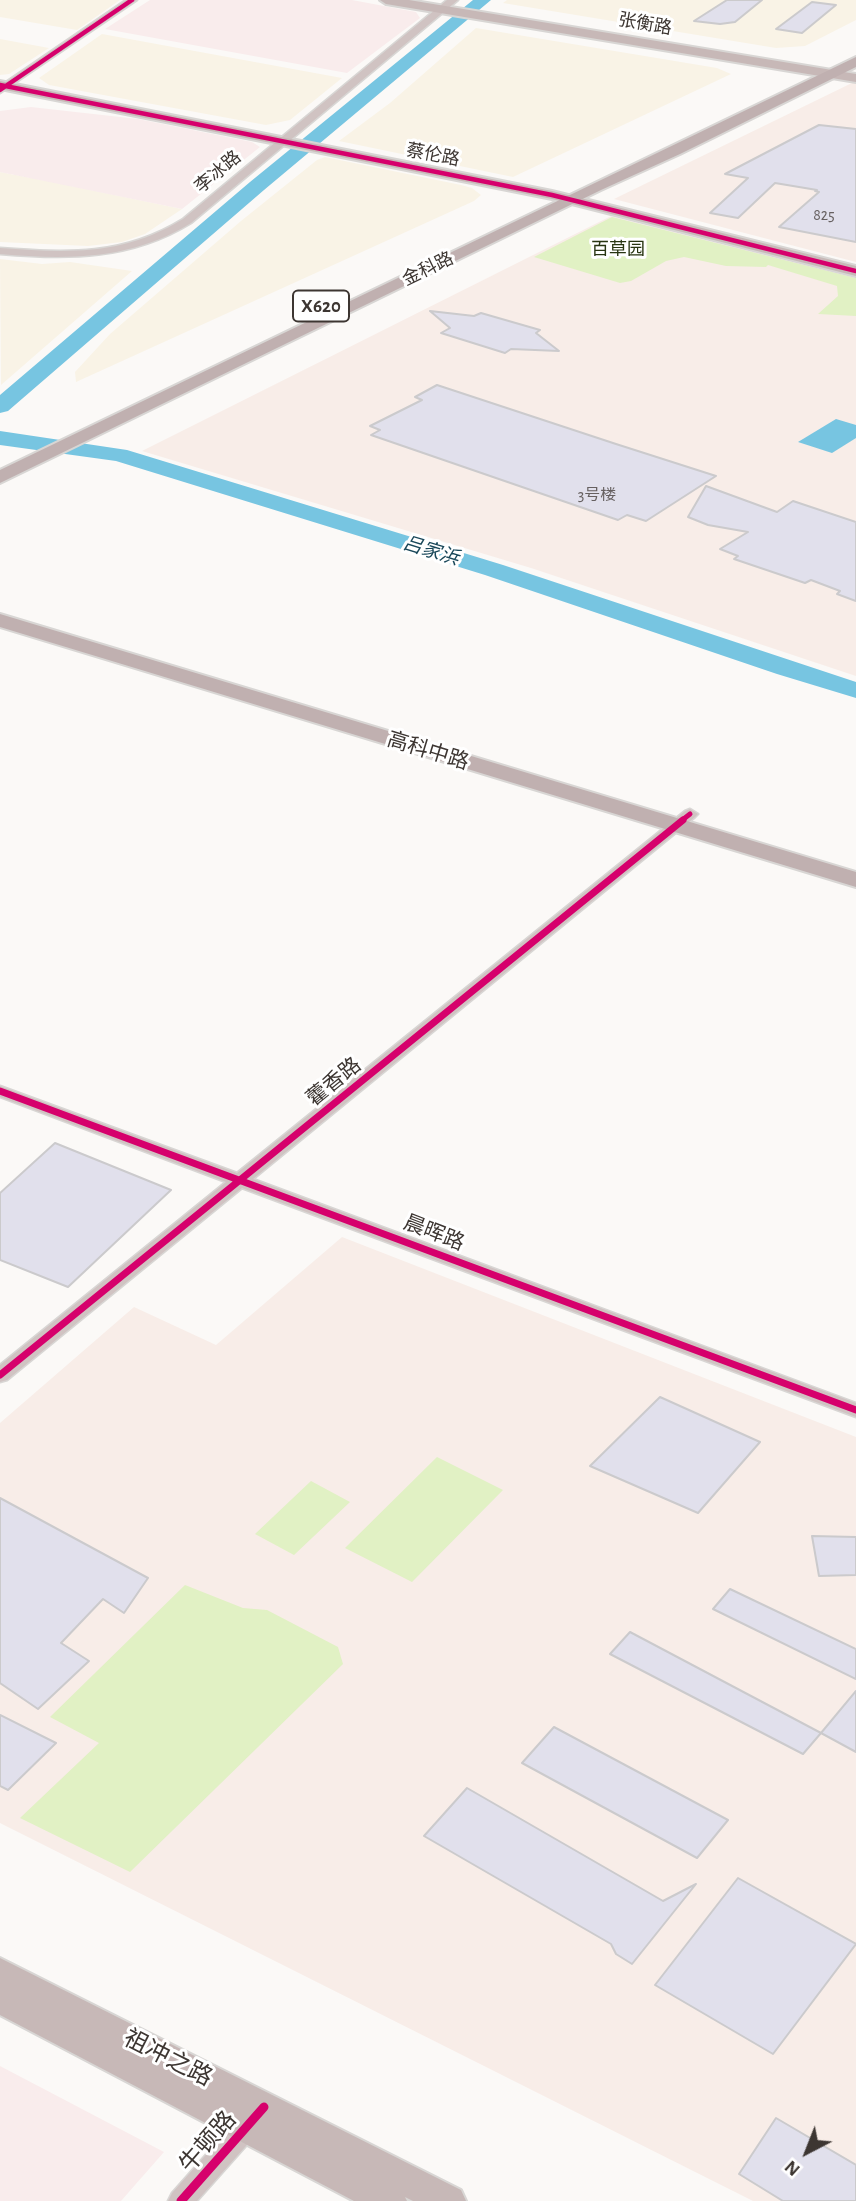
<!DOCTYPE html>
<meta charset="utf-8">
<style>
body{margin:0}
#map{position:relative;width:856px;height:2201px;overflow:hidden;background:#fbf9f7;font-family:"Alegreya Sans",sans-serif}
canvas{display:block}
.north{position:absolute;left:772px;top:2117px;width:70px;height:70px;-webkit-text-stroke:5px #fff;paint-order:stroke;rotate:222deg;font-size:19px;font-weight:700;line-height:28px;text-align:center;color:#3d3632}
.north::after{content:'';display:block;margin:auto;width:24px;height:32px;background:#3d3632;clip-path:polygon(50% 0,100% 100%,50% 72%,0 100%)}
</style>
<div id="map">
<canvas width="856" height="2201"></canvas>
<div class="north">N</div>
</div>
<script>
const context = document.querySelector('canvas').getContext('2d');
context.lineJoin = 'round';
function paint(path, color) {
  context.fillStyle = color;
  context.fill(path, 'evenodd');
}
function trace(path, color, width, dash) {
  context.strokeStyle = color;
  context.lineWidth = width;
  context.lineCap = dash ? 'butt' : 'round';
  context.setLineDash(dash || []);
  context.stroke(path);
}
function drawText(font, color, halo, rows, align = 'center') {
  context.font = font + ' "Alegreya Sans","Noto Sans SC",sans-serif';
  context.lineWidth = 6;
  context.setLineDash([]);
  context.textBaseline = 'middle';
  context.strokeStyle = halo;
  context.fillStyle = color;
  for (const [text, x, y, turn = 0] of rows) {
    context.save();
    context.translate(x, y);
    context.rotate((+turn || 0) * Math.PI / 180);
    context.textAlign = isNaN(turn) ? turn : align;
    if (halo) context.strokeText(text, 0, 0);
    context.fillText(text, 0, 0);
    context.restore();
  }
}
const commercial = new Path2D(`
 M0,0H120L77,30L0,17Z
 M507,0H856V20L805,46L776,48L503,3Z
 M476,28L717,68L731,74L513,177L339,141L390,103Z
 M102,34L342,78L290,120L266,125L49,85L39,78Z
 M0,39L49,48L9,74L0,75Z
 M325,157L461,185L472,188L481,195L474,201L76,382L75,372L110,334L241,221L317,160Z
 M0,172L48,181L182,209L145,234L122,242L88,246L0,242Z
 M0,259L42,264L70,262L132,271L1,385Z`);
const industrial = new Path2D(`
 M150,0H352L416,12L420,18L347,73L105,29Z
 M31,107L138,119L252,142L260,147L182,209L0,172V111Z
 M0,2066L164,2152L121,2201H0Z`);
const built = new Path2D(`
 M856,81V262L614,199Z
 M611,216L856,278V676L531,568L142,451Z
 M342,1237L856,1437V2201H753L0,1823V1423L134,1307L216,1345Z`);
const green = new Path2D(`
 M612,217L856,278V316L818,314L838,296L837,286L768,265L766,267L726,266L684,257L666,261L631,281L620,283L534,257Z
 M437,1457L503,1490L412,1582L345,1548Z
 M311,1481L350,1502L294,1555L255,1534Z
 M185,1585L243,1608L267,1610L338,1647L343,1664L130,1872L20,1818L99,1743L50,1717Z`);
const water = new Path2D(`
 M836,419L856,425V438L832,453L798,442Z`);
const river = new Path2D(`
 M473,0H491L264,190L8,411L0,413V395L250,182Z
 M0,431L127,450L503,565L856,682V698L777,674L485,575L116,461L0,445Z`);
const building = new Path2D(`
 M727,0H762L735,22L720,24L694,21Z
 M812,2L836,5L802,33L776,29Z
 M819,125L856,129V242L779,227L819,192L815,191L817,190L775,183L738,218L710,213L748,178L725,174Z
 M430,311L474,316L481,313L540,330L536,333L559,351L511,349L505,353L441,333L450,328Z
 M437,385L616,444L716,476L646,521L627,515L618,520L371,435L380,430L370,426L422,400L415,397Z
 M706,486L777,512L793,501L856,522V601L837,594L840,591L811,580L805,583L734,559L738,556L720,549L748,532L708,525L688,517Z
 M55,1143L171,1190L68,1287L0,1260V1193Z
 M660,1397L760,1442L698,1513L590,1466Z
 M0,1498L148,1578L124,1613L103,1599L61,1643L89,1661L38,1709L0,1683Z
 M812,1536L856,1537V1575L819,1576Z
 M730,1589L856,1649V1679L713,1609Z
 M630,1632L821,1733L803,1754L610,1654Z
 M856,1691V1752L821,1733Z
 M0,1715L56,1743L8,1790L0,1786Z
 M554,1727L728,1820L697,1858L522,1763Z
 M467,1788L663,1901L696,1884L632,1964L616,1954L611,1944L424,1836Z
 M738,1878L856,1944L773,2054L655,1985Z
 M776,2118L856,2165V2201H783L739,2174Z`);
const street = new Path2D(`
 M126,0H137L0,93V86Z
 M447,0H458L191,223C131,260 68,260 0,254V248C68,253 123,256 183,219Z
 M690,809L698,814L695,817L253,1179L856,1403V1417L242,1188L7,1380L0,1382V1365L226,1182L0,1097V1086L237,1173L685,811Z
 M252,2110L261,2113L265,2121L261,2129L197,2201H168L172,2193L243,2113Z`);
const secondary = new Path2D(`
 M380,0H409L856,74V82L386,4Z
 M0,81L552,191L856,266V276L552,199L0,89Z
 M0,1958L461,2190L466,2201H413L405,2197L407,2201H354L0,2015Z`);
const primary = new Path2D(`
 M856,57V67L680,154L601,190L0,483V470Z
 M0,614L856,872V887L0,627Z`);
const cyclewayFar3 = new Path2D(`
 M0,85L552,195L856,271
 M0,90L132,0`);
const cyclewayFar2 = new Path2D(`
 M681,821L690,814`);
const cyclewayFar1 = new Path2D(`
 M0,1091L856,1410
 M0,1375L683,820`);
const cycleway = new Path2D(`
 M181,2201L264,2107`);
const farNumbernames = [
 ["825",824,215],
 ["3号楼",597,495]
];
const farStreetnames = [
 ["张衡路",645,24,10],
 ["蔡伦路",433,155,11],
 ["李冰路",218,172,-40],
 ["金科路",428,269,-26]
];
const farParknames = [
 ["百草园",618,250]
];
const shields = [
 [321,306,56]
];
const shieldNames = [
 ["X620",321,306]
];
const farWaternames = [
 ["吕家浜",431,551,17]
];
const streetNames = [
 ["高科中路",428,751,17],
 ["藿香路",334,1082,-39],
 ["晨晖路",434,1233,21]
];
const nearStreetnames = [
 ["祖冲之路",168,2058,27],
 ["牛顿路",208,2142,-49]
];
paint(commercial, '#f9f3e6');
paint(industrial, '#f9ecec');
paint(built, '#f8ede8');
paint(green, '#e1f1c4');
paint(water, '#77c5e1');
paint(river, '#77c5e1');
paint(building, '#e1e0ec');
trace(building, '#cbcacc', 2);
trace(street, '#d8d6d4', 3);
trace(secondary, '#d8d6d4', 4);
trace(primary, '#d8d6d4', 4);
paint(street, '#d0c3c2');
paint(secondary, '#c7b8b7');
paint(primary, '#c0b0b0');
trace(cyclewayFar3, '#d6006c', 4.5);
trace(cyclewayFar2, '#d6006c', 5);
trace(cyclewayFar1, '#d6006c', 7);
trace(cycleway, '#d6006c', 9);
drawText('16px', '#666060', null, farNumbernames);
drawText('18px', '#3d3632', '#fff', farStreetnames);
drawText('18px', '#283512', '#fff', farParknames);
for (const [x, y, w] of shields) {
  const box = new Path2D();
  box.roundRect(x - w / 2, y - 15.5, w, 31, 5);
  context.fillStyle = '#fff';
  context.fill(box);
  trace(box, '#3d3632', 2);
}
drawText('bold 19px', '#3d3632', null, shieldNames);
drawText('italic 19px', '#194759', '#fff', farWaternames);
drawText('21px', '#3d3632', '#fff', streetNames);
drawText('24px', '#3d3632', '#fff', nearStreetnames);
</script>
